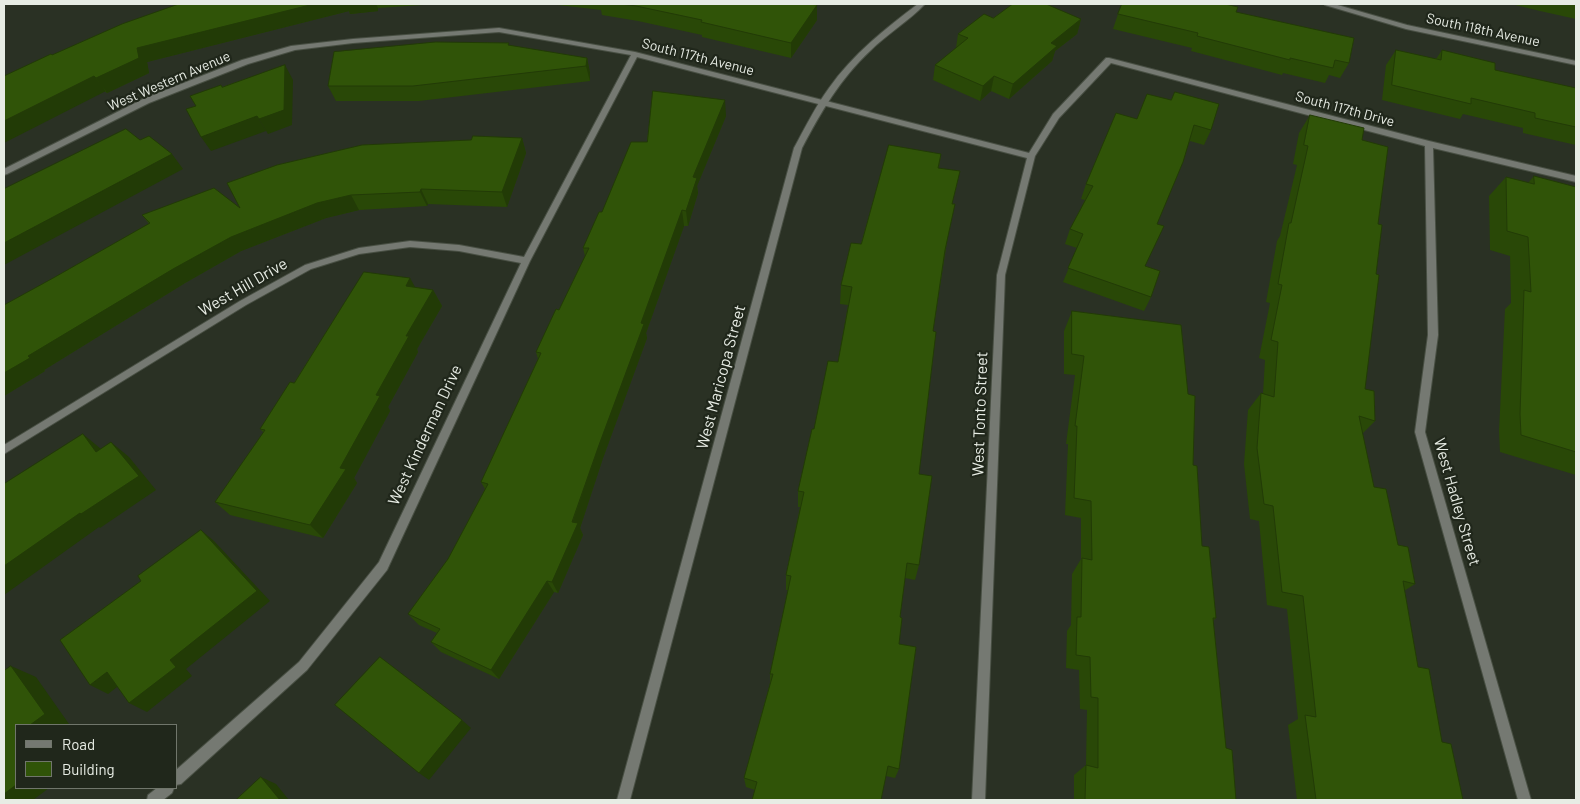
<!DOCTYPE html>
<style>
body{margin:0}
#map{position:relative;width:1580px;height:804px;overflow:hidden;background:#2a3124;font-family:Barlow,sans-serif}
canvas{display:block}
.frame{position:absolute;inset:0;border:5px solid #e7ece4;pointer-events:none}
.legend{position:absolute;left:15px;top:724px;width:162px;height:65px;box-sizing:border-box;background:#20271b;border:1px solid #70766b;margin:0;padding:6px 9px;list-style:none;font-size:15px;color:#e7ece4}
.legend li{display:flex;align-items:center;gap:10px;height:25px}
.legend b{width:25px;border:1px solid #70766b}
</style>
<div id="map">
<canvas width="1580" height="804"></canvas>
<div class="frame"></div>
<ul class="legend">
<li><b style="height:6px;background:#757972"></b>Road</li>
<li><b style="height:14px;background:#305408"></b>Building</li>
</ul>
</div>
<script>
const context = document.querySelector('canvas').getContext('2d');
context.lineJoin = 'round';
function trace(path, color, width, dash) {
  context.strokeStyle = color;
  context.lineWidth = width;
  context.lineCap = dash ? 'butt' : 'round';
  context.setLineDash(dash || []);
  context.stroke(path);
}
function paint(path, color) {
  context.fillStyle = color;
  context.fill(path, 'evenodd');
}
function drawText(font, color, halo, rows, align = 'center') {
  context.font = font + ' Barlow,sans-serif';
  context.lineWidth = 4.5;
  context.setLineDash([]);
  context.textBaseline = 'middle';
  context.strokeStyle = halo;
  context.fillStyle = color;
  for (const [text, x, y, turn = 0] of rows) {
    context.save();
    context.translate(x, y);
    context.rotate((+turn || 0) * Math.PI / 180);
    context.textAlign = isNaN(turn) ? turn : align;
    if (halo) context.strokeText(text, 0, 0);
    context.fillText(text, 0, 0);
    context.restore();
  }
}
const minor = new Path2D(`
 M499,28L635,52L1029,153L1053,114L1106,58H1109L1429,141L1576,176V182L1433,148L1438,335L1425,432L1531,800H1518L1415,432L1428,335L1425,146L1111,63L1059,118L1035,156L1005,275L985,800H972L997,275L1027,158L637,57L530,261L387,570L307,670L181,784L176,785V770L299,662L379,562L521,263L459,251L410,247L359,254L311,269L246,305L4,454V445L240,301L305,265L359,248L410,241L459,245L524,257L631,55L499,32L353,43L295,50L248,64L149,103L7,174L4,175V169L143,99L242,60L291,46L353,39Z
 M157,788H174L172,793L163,800H147L148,795Z`);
const tertiary = new Path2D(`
 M918,4H925C909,21 887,34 870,51C840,79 821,112 802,148L630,800H617L794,148C805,128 815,107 829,88C853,54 886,28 918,4Z
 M1324,4H1334L1407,25L1576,61V65L1406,29L1325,5Z`);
const wall = new Path2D(`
 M179,4H438L378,8V11L350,14L349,11L147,62L149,73L107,93L52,55Z
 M549,4H809L817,20L791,58L702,37V35L638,21L602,15L601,10Z
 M1511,4H1576V19L1540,11Z
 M1236,12L1349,63L1340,78L1329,75L1325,83L1283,73L1282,75L1191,51L1192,48L1113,29L1118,14Z
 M993,18L1081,19L1077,34L1055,51L1052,61L1009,99L991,91L980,101L933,80L935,65L956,48L958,34Z
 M510,46L587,58L590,73V81L419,101H336L328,86Z
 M1396,50L1436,59L1442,50L1495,70L1575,88L1576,86V145L1523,133V128L1463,114L1460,119L1382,100L1386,65Z
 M1147,94L1211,130L1204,145L1190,141L1157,224L1145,266L1151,297L1144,311L1063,282L1077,248L1065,244L1070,229L1085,200L1081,199L1086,184L1137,119Z
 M1310,115L1362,140L1378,224L1376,274L1365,389L1375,421L1362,434L1374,487L1415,584L1404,591L1418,667L1442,742L1463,800H1297L1288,725L1298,719L1287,609L1267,605L1259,521L1250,519L1244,464L1248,410L1261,393L1263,394L1265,360L1259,358L1270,303L1266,302L1277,241L1280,236L1297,165L1293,164L1299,133Z
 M726,116L697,186L698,193L688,226H684L646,333L647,338L603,458L580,528L583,535L558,593L554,592L499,679L441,652L431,642L437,633L419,625L408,614L448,559L485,489L481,482L538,359L536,352L559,310L585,256L583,248L602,212L647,142Z
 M522,138L526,153L507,207L428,204L427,206L359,210L326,218L241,251L185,283L44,370L45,371L4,396L55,277L149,224L142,215L240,208Z
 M941,154L939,168L953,204L933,331L919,474V565L915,580L905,578L900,617L899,644V769L895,778L886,776L755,790L746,787L744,778L770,683V674L788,590H786V575L800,507H798V491L814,429L838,362L848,305L840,304L841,285L861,244Z
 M1534,176L1576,187V475L1500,452L1499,431L1505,309L1511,303L1510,256L1490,250L1489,196L1506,177L1528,183Z
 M415,287L433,290L442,306L417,349L418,352L388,407L390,411L354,478L357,483L323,538L230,515L215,502L264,433L260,429L294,383Z
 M1072,311L1193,465L1202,546L1216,618L1213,621L1226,748L1236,800H1074V775L1086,765L1087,710L1080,709L1079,670L1066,668L1067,631L1071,625L1072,574L1081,559V518L1065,515L1068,444H1066L1075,375L1064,374V331Z`);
const shadedWall = new Path2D(`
 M314,4H376L378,8V11L350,14L349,11L147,62L149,73L107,93L96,78L137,48Z
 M817,5V20L791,58V43Z
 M1081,19L1077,34L1055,51L1052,61L1009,99L1013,84L1051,43Z
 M587,58L590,73V81L586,66Z
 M285,65L293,80L292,125L268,134L259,119Z
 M94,76L106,91L4,143V121Z
 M994,76L991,91L980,101L983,86Z
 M725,100L726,116L697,186L698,193L688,226L686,211L693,177Z
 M257,116L266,131L211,151L201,137Z
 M522,138L526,153L507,207L502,192Z
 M172,154L183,169L4,265V243Z
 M421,189L428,204L427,206L420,192Z
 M351,195L359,210L326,218L241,251L185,283L44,370L45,371L4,396V373L28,356L173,269L231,237L317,203Z
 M682,210L684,226L646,333L647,338L603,458L580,528L583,535L558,593L552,582L641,323Z
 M410,278L419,294L406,286Z
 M433,290L442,306L417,349L418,352L388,407L390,411L354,478L357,483L323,538L310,525L406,336Z
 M83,434L101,449L96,452Z
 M111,442L129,457L156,490L100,528L99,527L4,595V566Z
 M201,530L214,541L270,601L186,669L192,676L147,712L129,703L170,660Z
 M547,581L554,592L499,679L491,670Z
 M11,666L36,677L69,724L67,725H30Z
 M107,672L125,681L108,694L90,685Z
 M462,720L471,728L429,780L419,773Z
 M261,777L276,784L289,800H280Z
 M16,785V788H49L33,800H4V794Z`);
const building = new Path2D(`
 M179,4H314L137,48L139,58L96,78L94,76L4,121V76L51,54L52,55L122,24Z
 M621,4H809L817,5L791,43L701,22L702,20L636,6Z
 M1013,4H1046L1081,19L1051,43L1057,46L1013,84L994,76L983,86L935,65L968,38L958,34L984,14L993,18Z
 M1122,4H1225L1238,7L1236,12L1354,38L1349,63L1335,60L1333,68L1290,58V60L1197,36L1198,33L1118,14Z
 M436,42L509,43L508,45L587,58L586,66L413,86H328L334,52Z
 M1396,50L1441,60L1442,50L1495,63V70L1576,88V127L1535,118V113L1471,98V104L1392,85Z
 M285,65L284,110L259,119L257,116L201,137L186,109L196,106L190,96L221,85L222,87Z
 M653,91L725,100L693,177L697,178L686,211L682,210L641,323L644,324L599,445L572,522L578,523L552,582L547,581L491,670L431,642L440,629L408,614L448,559L488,484L481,482L541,353L536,352L556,309L559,310L589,248H583L599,212H602L631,142H647Z
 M1175,92L1219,104L1211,130L1194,125L1183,162L1157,224L1164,226L1145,266L1160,271L1151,297L1068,268L1083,234L1070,229L1093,186L1086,184L1116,113L1137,119L1147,94L1171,100Z
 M1310,115L1364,128L1362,140L1388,147L1378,224L1382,225L1376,274L1379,275L1365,389L1374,391L1375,421L1359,416L1374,487L1386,489L1398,545L1408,547L1415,584L1403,581L1418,667L1429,669L1442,742L1451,744L1463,800H1316L1305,715L1316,717L1303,596L1282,592L1273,506L1264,504L1257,448L1261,393L1274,397L1278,342L1271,340L1282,285L1278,284L1289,223H1291L1308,146L1304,145Z
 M126,129L140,140L149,136L172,154L4,243V189Z
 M473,136L522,138L502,192L421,189L420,192L351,195L317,203L231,237L173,269L28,356L30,358L4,373V305L55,277L150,223L142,215L214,188L240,208L227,183L277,165L362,145L471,140Z
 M889,145L941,154L938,168L960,171L952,204H955L945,250L933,331L936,332L919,474L932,476L919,565L907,563L900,617L902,618L899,644L916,647L899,769L888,766L881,800H752L757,782L744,778L773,674H770L791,576L786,575L804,492L798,491L812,429H814L828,361L838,362L852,287L841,285L851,243L861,244Z
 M1534,176L1576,187V452L1521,435L1520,414L1524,290L1531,292L1528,237L1507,231L1506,177L1534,184Z
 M364,272L410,278L406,286L433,290L406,336H409L376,395L380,396L340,468L346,469L310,525L215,502L265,430L260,429L290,382L294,383Z
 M1072,311L1181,325L1188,394L1195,396L1193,465L1197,466L1202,546L1209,547L1216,618H1213L1226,748L1232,750L1236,800H1085L1086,765L1098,768V698L1091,697L1090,657L1076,655L1077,617H1081L1082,558L1092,560L1091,501L1074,498L1077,426H1075L1084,356L1072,354Z
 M83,434L96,452L111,442L139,476L81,514L80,513L4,566V484Z
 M201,530L257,591L170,660L176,667L129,703L107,672L90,685L60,640L141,581L138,576Z
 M380,657L462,720L419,773L335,705Z
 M11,666L45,714L30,725H16V785L4,794V671Z
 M261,777L280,800H236Z`);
const farStreetnames = [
 ["South 118th Avenue",1483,30,12],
 ["South 117th Avenue",698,57,14],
 ["West Western Avenue",169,81,-23],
 ["South 117th Drive",1345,109,15]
];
const streetNames = [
 ["West Hill Drive",243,287,-30],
 ["West Maricopa Street",721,377,-75],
 ["West Tonto Street",980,414,-88],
 ["West Kinderman Drive",425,435,-65],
 ["West Hadley Street",1457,502,74]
];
trace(minor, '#484f43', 2);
trace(tertiary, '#484f43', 2);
paint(minor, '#757972');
paint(tertiary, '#757972');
paint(wall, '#294807');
paint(shadedWall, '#223b06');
paint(building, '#305408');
trace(building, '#223b06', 1);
drawText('14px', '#e7ece4', '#20271b', farStreetnames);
drawText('16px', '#e7ece4', '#20271b', streetNames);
</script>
